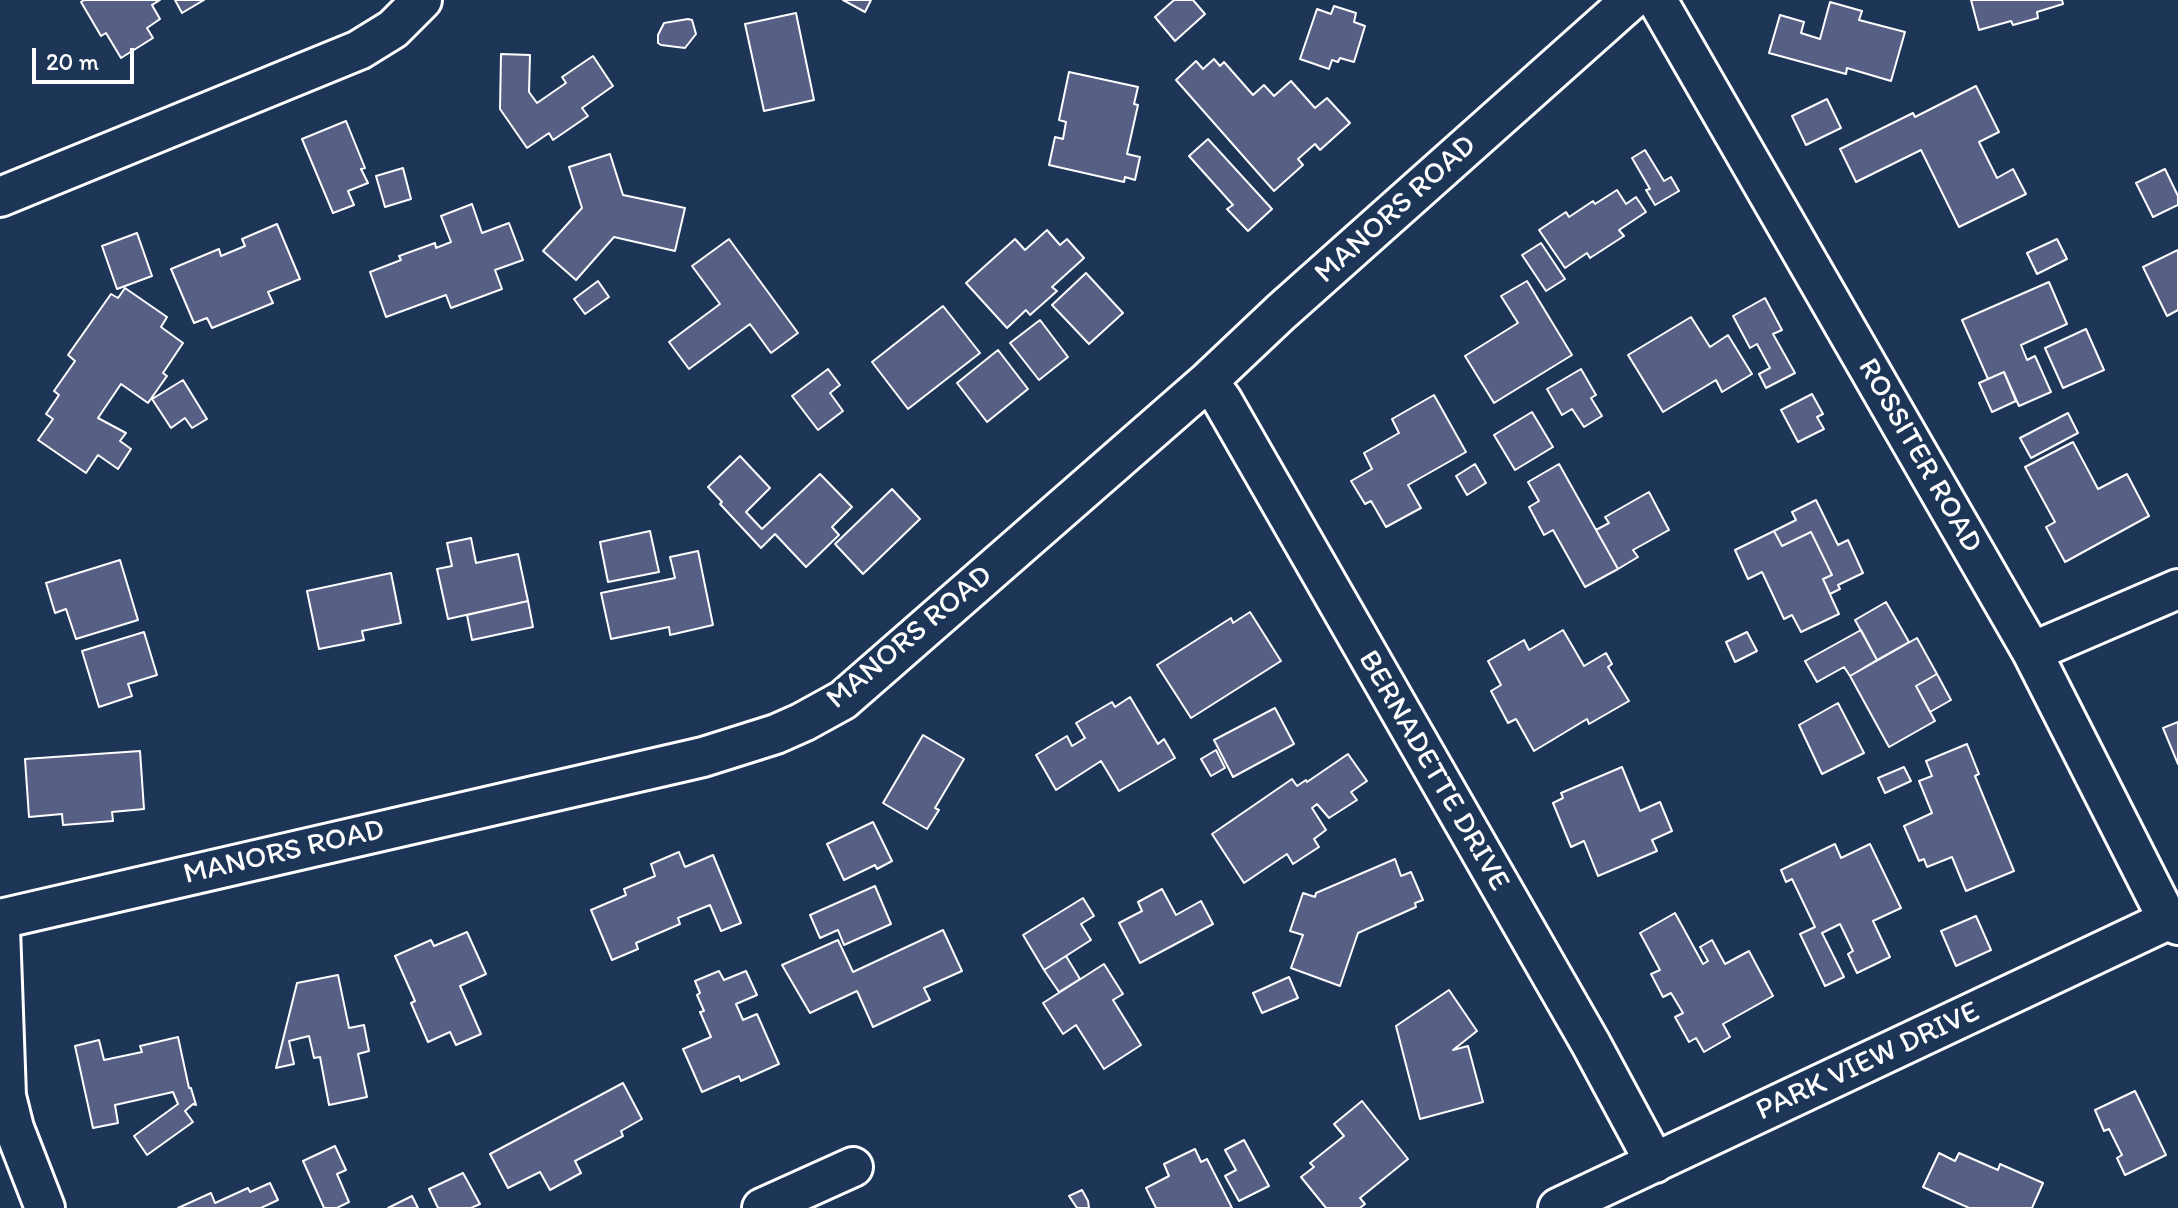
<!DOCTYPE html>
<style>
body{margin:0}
#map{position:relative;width:2178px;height:1208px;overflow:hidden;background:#1d3557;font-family:Itim,sans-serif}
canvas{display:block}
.scale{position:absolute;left:32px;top:48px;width:102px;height:36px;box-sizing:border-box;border:4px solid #fff;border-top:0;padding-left:10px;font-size:24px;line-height:28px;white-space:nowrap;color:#fff;-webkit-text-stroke:6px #1d3557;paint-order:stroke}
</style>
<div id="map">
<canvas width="2178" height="1208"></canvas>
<div class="scale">20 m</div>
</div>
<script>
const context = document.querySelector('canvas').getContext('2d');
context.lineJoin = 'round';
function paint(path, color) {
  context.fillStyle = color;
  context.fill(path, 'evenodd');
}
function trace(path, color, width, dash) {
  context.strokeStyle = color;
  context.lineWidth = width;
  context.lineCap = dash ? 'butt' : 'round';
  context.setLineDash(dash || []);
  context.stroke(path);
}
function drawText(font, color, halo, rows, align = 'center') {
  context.font = font + ' Itim,sans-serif';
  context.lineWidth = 7;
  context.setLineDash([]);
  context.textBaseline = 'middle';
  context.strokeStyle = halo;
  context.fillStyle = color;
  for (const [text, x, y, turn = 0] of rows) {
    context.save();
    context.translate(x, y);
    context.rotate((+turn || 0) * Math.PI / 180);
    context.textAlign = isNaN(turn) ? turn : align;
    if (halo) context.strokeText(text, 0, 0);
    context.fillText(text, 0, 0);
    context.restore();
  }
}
const building = new Path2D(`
 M84,0H160L152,5L160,19L147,28L153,38L121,58L106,33L101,36L81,2Z
 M175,0H204L182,13Z
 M843,0H871L865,12Z
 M1174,0H1193L1205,14L1175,41L1155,17Z
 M1971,0H2062L2063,4L2037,12L2038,18L2013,25L2011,21L1979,30Z
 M1830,2L1862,11L1859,20L1905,32L1891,81L1847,68L1846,74L1769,53L1780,15L1804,22L1801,33L1820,39Z
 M1334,6L1356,13L1354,22L1365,26L1354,62L1340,58L1338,62L1332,60L1329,69L1300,59L1317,9L1331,14Z
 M796,13L814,100L764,111L745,24Z
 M688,19L692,20L696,34L685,48L661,45L658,43V35L664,23Z
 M501,54L530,55L529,92L537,103L566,83L562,77L593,56L613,86L582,108L588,116L553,140L549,133L527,148L500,109Z
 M1214,59L1220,66L1224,62L1253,95L1264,85L1274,96L1291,81L1315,108L1327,98L1350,123L1320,150L1315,144L1298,159L1303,165L1274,191L1176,80L1196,61L1203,69Z
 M1069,72L1138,87L1134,104L1138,105L1127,154L1140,157L1135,180L1125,177L1124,182L1049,165L1055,137L1063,139L1066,122L1059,120Z
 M1976,86L1999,132L1979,142L1997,178L2013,169L2026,194L1959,227L1921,150L1856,182L1840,149L1913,113L1915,117Z
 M1827,99L1841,128L1806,145L1792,116Z
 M346,121L365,168L361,169L368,183L348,191L354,205L333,213L302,139Z
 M1208,139L1272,209L1248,231L1227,209L1233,205L1189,156Z
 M1645,150L1664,181L1671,177L1679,191L1655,205L1646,190L1650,189L1632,158Z
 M610,154L623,195L685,208L675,251L614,237L576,280L543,251L582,208L569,167Z
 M403,168L411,199L385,207L376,176Z
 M2165,169L2178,196V205L2153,217L2136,183Z
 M1617,190L1626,204L1636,197L1646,212L1619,230L1624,236L1590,258L1587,253L1565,268L1539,230L1566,212L1569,217L1593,201L1595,204Z
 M472,204L482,233L509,223L523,260L495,270L502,289L451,308L446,295L386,317L370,272L401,260L399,256L435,243L436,248L451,242L441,216Z
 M277,224L300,279L268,292L273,303L212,328L207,318L194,323L171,269L219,249L221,256L245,246L242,239Z
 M1047,230L1060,245L1067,239L1084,258L1052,287L1057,291L1030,315L1026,310L1007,328L966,283L1015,239L1025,250Z
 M137,233L152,276L117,289L102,246Z
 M729,239L798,333L771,353L750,324L689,369L669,342L720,304L692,266Z
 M2057,239L2067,259L2037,274L2027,253Z
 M1541,243L1565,279L1546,291L1522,255Z
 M2178,250V310L2167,316L2143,267Z
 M1086,273L1123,313L1089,344L1052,305Z
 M598,281L609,297L585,314L574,299Z
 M1527,281L1572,355L1494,403L1465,356L1518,323L1501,296Z
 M2049,282L2067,324L2021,345L2027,360L2035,356L2051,392L2019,406L2004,372L1988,379L1962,320Z
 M125,288L167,317L161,327L183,343L163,373L167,376L148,403L121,384L98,418L126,433L120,441L131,449L118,469L98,455L86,473L38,440L53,419L46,414L59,395L54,391L75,361L68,355L111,294L118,298Z
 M1765,298L1782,330L1773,334L1795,373L1766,388L1759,374L1770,368L1757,344L1750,348L1733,316Z
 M943,306L980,353L908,409L872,362Z
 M1691,317L1710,347L1728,335L1752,374L1722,392L1716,380L1663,412L1628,355Z
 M1040,320L1068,357L1039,380L1010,343Z
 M2086,329L2104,370L2063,388L2045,348Z
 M998,350L1028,389L987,422L957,383Z
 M828,369L840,385L830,393L843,411L818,430L792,396Z
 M1581,369L1596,395L1591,398L1602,416L1584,427L1572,409L1562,415L1547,389Z
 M2004,372L2016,401L1992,412L1979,383Z
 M183,380L207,419L192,428L185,418L171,428L152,399Z
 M1812,394L1823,414L1817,417L1824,429L1798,442L1781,410Z
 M1434,395L1466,452L1408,485L1421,508L1386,527L1371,501L1365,504L1351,481L1372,469L1364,453L1399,433L1392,419Z
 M1532,412L1553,447L1515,470L1494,435Z
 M2068,413L2078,433L2031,458L2020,438Z
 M2073,442L2098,489L2127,474L2149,516L2065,562L2046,527L2055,522L2025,467Z
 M740,456L770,488L746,512L762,529L820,474L852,507L832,527L839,535L806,567L775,534L761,548L720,504L722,502L708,487Z
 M1475,464L1486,483L1467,495L1456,476Z
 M1559,464L1618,569L1585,587L1553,530L1544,535L1529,507L1539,501L1528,482Z
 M892,489L920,519L863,574L835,544Z
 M1649,492L1669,530L1633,550L1638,557L1618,569L1596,530L1609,523L1605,517Z
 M1816,500L1838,545L1848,540L1863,573L1838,585L1840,589L1830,594L1823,579L1832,575L1811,532L1782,546L1774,531L1796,520L1792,512Z
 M650,531L659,572L608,582L600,542Z
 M1774,531L1782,546L1811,532L1832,575L1823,579L1839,614L1801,632L1792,615L1784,619L1762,572L1748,579L1735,550Z
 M471,538L476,563L518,554L528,601L448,619L437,569L452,566L447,543Z
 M698,551L713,625L670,635L669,627L611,639L601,593L675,578L670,557Z
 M120,560L138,620L76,639L66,609L55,613L46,583Z
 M391,573L401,623L362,631L364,640L319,649L307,591Z
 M528,601L533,627L472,640L467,615Z
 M1886,602L1909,642L1877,660L1855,620Z
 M1250,612L1281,661L1191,718L1157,665L1231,618L1233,623Z
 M1563,630L1584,666L1606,653L1612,664L1608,667L1629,701L1589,724L1587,719L1534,751L1516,719L1508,723L1491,691L1501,685L1488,661L1524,640L1529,650Z
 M1861,630L1877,660L1850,676L1844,667L1817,682L1805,661Z
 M144,632L157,675L128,684L132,696L99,707L82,651Z
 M1747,632L1757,651L1735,662L1726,642Z
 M1917,638L1937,674L1916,686L1935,721L1889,747L1850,676Z
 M1937,674L1951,700L1930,712L1916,686Z
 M1130,697L1158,744L1164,739L1175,758L1119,791L1101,761L1056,790L1036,755L1067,736L1072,746L1085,738L1076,723L1112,702L1115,707Z
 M1838,703L1864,753L1822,774L1799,725Z
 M1275,708L1294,744L1233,777L1214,740Z
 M2178,722V764L2163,728Z
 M923,735L964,759L935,808L939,810L927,829L883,803Z
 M1967,744L1979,774L1975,776L2014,871L1966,891L1952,857L1927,867L1924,859L1919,861L1904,826L1932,813L1919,781L1932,776L1926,761Z
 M1216,750L1225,768L1211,776L1201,759Z
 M140,751L144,809L112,812L113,821L63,825L62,814L29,817L25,759Z
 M1348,754L1367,781L1351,792L1357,800L1329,818L1317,804L1312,808L1326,830L1314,839L1319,847L1293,864L1287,854L1244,883L1212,834L1292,779L1297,786L1306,780L1307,782Z
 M1622,767L1640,811L1660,802L1672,831L1652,840L1657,851L1598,876L1584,841L1571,847L1553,803L1563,798L1561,793Z
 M1904,767L1911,781L1885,793L1878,778Z
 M873,822L892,861L877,869L875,865L844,880L827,844Z
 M1835,844L1841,858L1870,844L1901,908L1873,921L1890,957L1857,973L1848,954L1853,951L1840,924L1822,933L1844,977L1825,986L1800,934L1815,927L1792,879L1786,882L1781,870Z
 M679,852L685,867L713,855L741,923L721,931L710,905L678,918L680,924L636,943L638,949L612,960L591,910L626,895L624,889L655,876L651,864Z
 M1395,859L1401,876L1411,872L1423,900L1415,903L1416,907L1358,933L1340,986L1291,968L1303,935L1290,931L1303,893L1315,897L1316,893Z
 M875,886L891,924L844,945L838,930L820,938L810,915Z
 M1162,889L1176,915L1201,901L1213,924L1140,963L1119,923L1142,911L1138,902Z
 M1083,898L1094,916L1081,924L1091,940L1044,970L1023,935Z
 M1675,913L1703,964L1708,961L1700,947L1712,940L1725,964L1749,951L1773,996L1723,1024L1730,1037L1704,1052L1696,1038L1689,1042L1675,1017L1683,1013L1671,993L1663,997L1651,974L1660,970L1640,933Z
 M1976,916L1991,950L1956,966L1941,931Z
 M943,930L962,971L924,988L930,1000L873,1027L857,991L810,1013L782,965L838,940L853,972Z
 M467,932L486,974L460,986L481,1034L456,1045L450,1032L428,1042L411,1003L415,1001L395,956L431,940L434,946Z
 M1066,956L1080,979L1059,992L1044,970Z
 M1104,964L1123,994L1113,1000L1141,1045L1104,1069L1076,1025L1063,1034L1043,1003Z
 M719,971L724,980L746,971L757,995L736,1004L743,1020L757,1014L779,1064L741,1081L739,1076L702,1092L683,1049L711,1037L700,1012L704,1011L697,995L700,993L695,981Z
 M338,975L349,1028L364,1025L369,1051L358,1054L367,1097L329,1105L320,1057L314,1058L309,1036L289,1041L294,1064L276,1068L297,983Z
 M1289,977L1298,998L1262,1013L1253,993Z
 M1449,990L1477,1031L1453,1050L1468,1046L1483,1102L1420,1119L1396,1026Z
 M178,1037L189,1088H191L196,1105L193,1104L185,1111L193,1122L147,1155L134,1136L178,1104L173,1092L115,1105L118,1123L93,1128L75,1046L99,1040L104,1060L142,1052L140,1046Z
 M623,1083L642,1119L621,1131L623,1136L575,1161L581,1173L550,1190L540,1172L508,1188L490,1154Z
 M2135,1091L2166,1155L2125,1175L2117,1158L2122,1155L2109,1129L2104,1131L2095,1110Z
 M1362,1101L1408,1159L1360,1198L1365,1204L1360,1208H1326L1301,1177L1314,1167L1310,1163L1344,1136L1334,1124Z
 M1244,1140L1269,1186L1239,1201L1225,1176L1236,1170L1225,1150Z
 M335,1146L346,1170L337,1174L349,1202L337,1208H324L303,1161Z
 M1195,1149L1201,1162L1207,1159L1232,1208H1156L1146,1188L1169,1176L1164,1164Z
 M1939,1153L1955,1161L1959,1153L1998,1170L2000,1164L2043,1183L2032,1208H1969L1923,1187Z
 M463,1173L480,1204L471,1208H438L429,1189Z
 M270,1183L278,1200L261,1208H178L211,1193L215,1203L248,1188L250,1192Z
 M1082,1190L1088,1201L1089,1208H1077L1069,1196Z
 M412,1196L418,1208H388Z`);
const minor = new Path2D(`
 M1657,0L2032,652L2168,920
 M0,197L359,50L393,29L422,0
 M1208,381L1222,400L1591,1044L1655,1163
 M2032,652L2178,589
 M0,919L703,757L776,734L803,722L843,700L1208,381L1281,312L1631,0
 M0,928L6,1096L14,1128L45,1208
 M762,1208L853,1167
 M1558,1208L2168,920L2178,925`);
const streetNames = [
 ["MANORS ROAD",1396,210,-42],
 ["ROSSITER ROAD",1919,456,60],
 ["MANORS ROAD",910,638,-40],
 ["BERNADETTE DRIVE",1433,771,60],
 ["MANORS ROAD",284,853,-13],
 ["PARK VIEW DRIVE",1868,1062,-25]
];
paint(building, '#575f85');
trace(building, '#fff', 2);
trace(minor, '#fff', 44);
trace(minor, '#1d3557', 38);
drawText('30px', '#fff', '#1d3557', streetNames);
</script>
